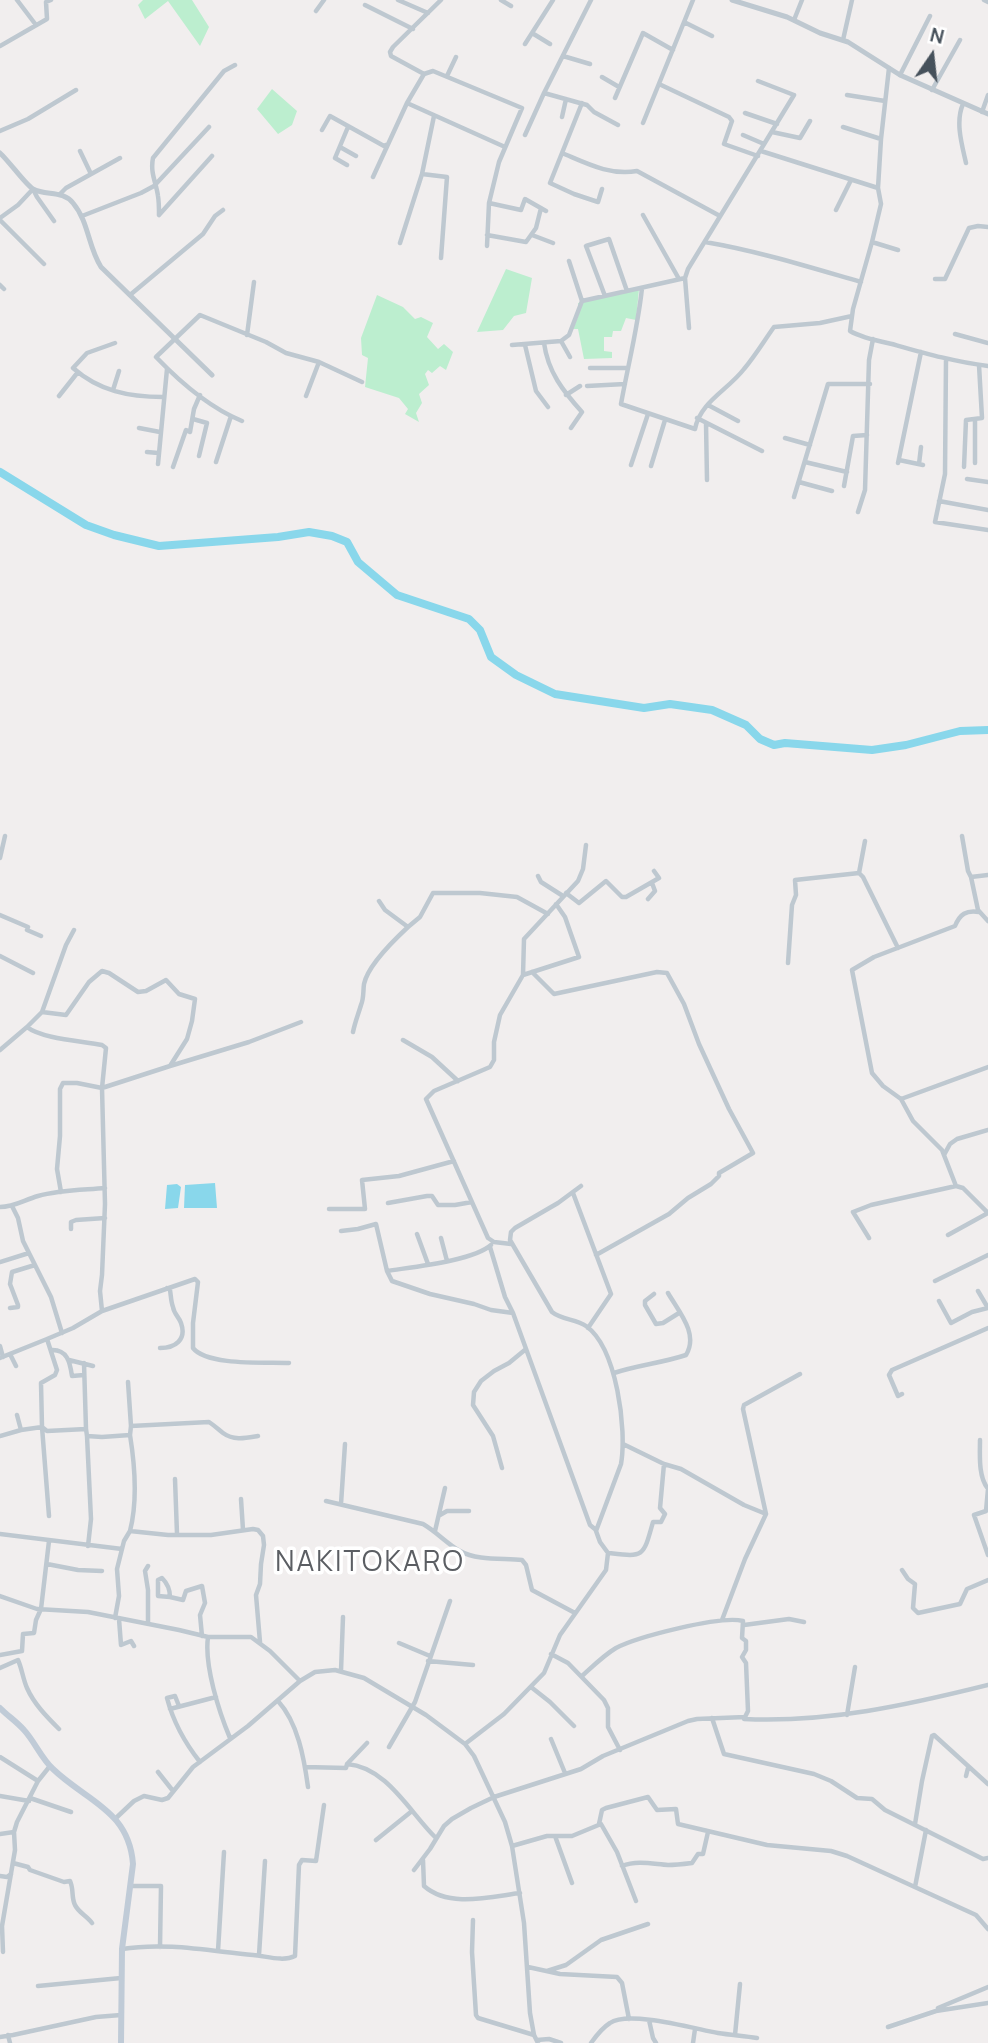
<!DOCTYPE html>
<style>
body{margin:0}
#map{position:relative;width:988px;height:2043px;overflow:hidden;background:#f1eeee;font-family:Manrope,sans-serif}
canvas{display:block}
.north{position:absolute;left:897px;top:21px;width:70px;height:70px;-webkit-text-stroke:5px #fff;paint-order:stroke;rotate:14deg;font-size:19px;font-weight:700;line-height:28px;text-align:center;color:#46515b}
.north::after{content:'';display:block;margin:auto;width:24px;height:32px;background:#46515b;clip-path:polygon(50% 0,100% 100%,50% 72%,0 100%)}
</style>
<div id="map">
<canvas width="988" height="2043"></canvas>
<div class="north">N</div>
</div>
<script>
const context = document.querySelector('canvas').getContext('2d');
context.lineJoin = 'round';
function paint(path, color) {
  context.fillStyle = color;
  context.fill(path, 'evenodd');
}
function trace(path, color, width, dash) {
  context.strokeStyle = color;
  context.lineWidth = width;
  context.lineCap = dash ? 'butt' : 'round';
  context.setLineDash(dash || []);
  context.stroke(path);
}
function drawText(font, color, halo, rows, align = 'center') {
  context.font = font + ' Manrope,sans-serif';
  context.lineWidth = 7;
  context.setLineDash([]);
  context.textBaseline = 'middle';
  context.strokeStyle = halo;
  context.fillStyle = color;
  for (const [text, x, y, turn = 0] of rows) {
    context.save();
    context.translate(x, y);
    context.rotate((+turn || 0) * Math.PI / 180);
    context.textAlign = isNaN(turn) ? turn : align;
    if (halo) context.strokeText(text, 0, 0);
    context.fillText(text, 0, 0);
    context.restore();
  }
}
const green = new Path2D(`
 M143,0H192L209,27L200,46L168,1L145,19L138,5Z
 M272,89L297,111L292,125L278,134L257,109Z
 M506,269L532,278L526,313L514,316L503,330L477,332Z
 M639,289L636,320L626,318L621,331H613L612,337H604V351L612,352V358L584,359L578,329H573L579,314L578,303Z
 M377,295L403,307L415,319L421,317L433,323L427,337L438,349L444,344L453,352L446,370L440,366L432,373L428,370L425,374L429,385L419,394L422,403L416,413L419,422L405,414L408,409L399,398L365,387L368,358L362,355L361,338Z`);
const water = new Path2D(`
 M215,1183L217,1208H184L185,1185Z
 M177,1184L181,1187L178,1208L165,1209L167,1185Z`);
const river = new Path2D(`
 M0,472L86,525L114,535L159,546L278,537L309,532L332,536L347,542L358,562L397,595L469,619L480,630L491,657L516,675L555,694L644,708L670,704L712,710L746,725L760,739L774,745L785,743L872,750L906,745L960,731L988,730`);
const minor = new Path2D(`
 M17,0L36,25
 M398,0L428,13
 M441,0L393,47L390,52L391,56L424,74L433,71L522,108L499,162L489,203L487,246
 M501,0L511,6
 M984,0L988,2
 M365,5L413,29
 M316,11L324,0
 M794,20L802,0
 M684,22L712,36
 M532,33L550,44
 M843,40L852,0
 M525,44L553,0
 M0,46L47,19L46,2L51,0
 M563,56L590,64
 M889,68L881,139L878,188L881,204L872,242L853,309L850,331C862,338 878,341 892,344C924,353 955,362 988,366
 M900,75L930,16
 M447,76L456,57
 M602,77L619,87
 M659,84L729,117L732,121L724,144L758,156
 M932,90L960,40
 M544,93L587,105L594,112L618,125
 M847,95L885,101
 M615,98L643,33L673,50
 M407,103L505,147
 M582,103L550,183L574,194L598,202L602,189
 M963,104C955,122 962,145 966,163
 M982,112L988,95
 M745,113L777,124
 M562,117L566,99
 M643,123L693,0
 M843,127L881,139
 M322,130L330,116L384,146L388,144
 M0,131L28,119L76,90
 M772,132L800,138L810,121
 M525,135L544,93L591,0
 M743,135L764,144
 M340,147L356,156
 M80,151L91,174
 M761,151L878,188
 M562,153C586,163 610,176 637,171L720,216
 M347,165L335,158L348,127
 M422,174L447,177L441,258
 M373,177L407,103L424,74
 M60,194L66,188L120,158
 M489,203L521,210L525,199L546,211
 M836,210L851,180
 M159,215C159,209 159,202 158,196C156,182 150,173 153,158L224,71L235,65
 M159,215L212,156
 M643,215L679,279
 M82,216L141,193L154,186L209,127
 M0,218L18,205L33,189L37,197L54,221
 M0,220L44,264
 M487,235L526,242L536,228L541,208
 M532,235L553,243
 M705,242C758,251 809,267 861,282
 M872,242L898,250
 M400,243L422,174L434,116
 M935,279H945L969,228L978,226L988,227
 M0,285L4,289
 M642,288C638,327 628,365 621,404L695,429C700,402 728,390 744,369C755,356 764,341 774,327L820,323L852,316
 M130,295L203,234L215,216L223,210
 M605,296L586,246L609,239L627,291
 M582,301L685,278
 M689,328L685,278L688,269L794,95L758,81
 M955,334L988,343
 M247,335L254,282
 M561,341L570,357
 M115,343L87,353L73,368C99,391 129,397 163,397
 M544,343C548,372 563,391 582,412L571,428
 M512,345L561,341L569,335L582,301L569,261
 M525,345L536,391L548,407
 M946,359L945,474L935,522L988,530
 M590,368H627
 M587,386L625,384
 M113,390L119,371
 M566,395L580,386
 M59,396L78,372
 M306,396L319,362
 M708,405L738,421
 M697,418L762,451
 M193,419L207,423L199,456
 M242,421C210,408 180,382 156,357L200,315L266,342L286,353L319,362L362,382
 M706,423L707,480
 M139,428L160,432
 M785,438L810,445
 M147,452L158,453
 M899,460L923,465
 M216,462L231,416
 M805,462L847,472
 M898,463L921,352
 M975,463V420
 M158,464L167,369
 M919,464L921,447
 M631,465L648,414
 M651,466L665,420
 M173,467L186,430L190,432L194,409L200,395
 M964,467L966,420L982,418L979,365
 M967,479L988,482
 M799,482L832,491
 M844,486L853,436L867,435
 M794,497L828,384H870
 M939,501L988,510
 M858,512L865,490L869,360L873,339
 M962,836L968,871L971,877L978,910L988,921
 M0,858L5,836
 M859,873L865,841
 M538,876L541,882L563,896
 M971,877L988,875
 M566,893L579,903L606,881L622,897H626L659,878L654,871
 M648,899L655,891L652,883
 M0,915L28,927
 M408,927L420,917L433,893H480L517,897L548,914
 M27,930L41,936
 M0,956L33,973
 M788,963L792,905L796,895L795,880L859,873L863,877L898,948
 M532,972L554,994L657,972L667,973L684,1004L699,1044L729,1109L753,1153L719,1173V1176L711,1184L688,1198L669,1214L596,1255
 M523,975L579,957L565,917L556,904
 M42,1012L66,1015L89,982L102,971L109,973L138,992L146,991L166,980L179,994L195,999L192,1021L187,1039L170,1066L249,1042L301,1022
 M27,1027L42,1012L66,945L74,930
 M353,1032C355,1022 358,1015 361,1005C364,998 363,991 364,984C368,965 394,940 408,927L385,910L379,901
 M403,1040L432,1057L458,1081
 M0,1050L27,1027C42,1039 83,1041 102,1045L106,1048L102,1088L105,1204L102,1275L100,1291L102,1311
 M901,1099L883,1086L872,1073L852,970L874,957L955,926C960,914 966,910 979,912
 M944,1155L950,1144L957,1139L988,1130
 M956,1186L942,1150L913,1121L901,1099L988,1067
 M61,1192L57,1169L60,1136V1089L63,1083H77L102,1088L170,1066
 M573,1193L611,1294L588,1328
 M388,1203L427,1196H432L438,1205H455L472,1202
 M12,1206L18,1218L23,1241L51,1297L62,1333
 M0,1207C14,1207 24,1200 38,1196C59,1190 83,1190 105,1188
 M329,1209H365L362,1180L399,1176L454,1161
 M71,1229V1222L76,1220L105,1218
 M341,1231L358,1229L376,1224L387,1271L392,1281L430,1294L474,1304L491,1310L513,1313
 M417,1234L428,1264
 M948,1235L988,1213
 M441,1238L447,1261
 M869,1238L853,1212L871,1205L956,1186L963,1188L988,1213
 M511,1244L494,1242L488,1238L426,1099L434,1091L490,1067L494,1060V1042L500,1015L523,975L524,939L578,881L583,869L586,845
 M490,1247L505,1297L513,1313L590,1525L596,1530
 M0,1262L29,1253
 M387,1271C412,1267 473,1261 491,1245
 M935,1281L988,1255
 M978,1291L988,1308
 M654,1294L645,1301V1305L656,1324L663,1323L679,1313
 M939,1301L951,1323L972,1312L988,1308
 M10,1308L18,1307V1305L10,1284L12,1272L35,1265
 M0,1346L3,1357
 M160,1348C175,1348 187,1340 181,1323C179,1317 174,1314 173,1307C171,1302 171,1296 170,1290L167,1288
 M51,1350C67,1349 70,1362 72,1376L84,1375
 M10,1354L16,1366
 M0,1358L47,1339
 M69,1360L93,1366
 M84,1363L86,1429
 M614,1373C638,1365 662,1363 686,1355C699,1334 679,1312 668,1293
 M128,1382L131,1426L130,1435
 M902,1394L898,1396L889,1375L892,1370L988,1328
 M17,1415L21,1430
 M131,1426L209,1422C215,1426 219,1430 223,1433C234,1441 246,1438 258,1436
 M0,1436L21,1430L42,1427L41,1383L55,1375L57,1370L47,1339L73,1328L102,1311L195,1279L198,1282L193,1323V1348C207,1366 266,1362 289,1363
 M87,1436L91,1519L88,1546
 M980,1440C980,1455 978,1476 988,1489
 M623,1444L664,1464L681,1469L744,1505L766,1514
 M502,1468L493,1436L473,1405L474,1392L481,1381L494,1371L509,1363L526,1349
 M175,1479L177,1534
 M988,1489L986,1511L974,1515L988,1555
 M241,1499L243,1530
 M326,1501L423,1524C437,1532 447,1544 460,1551C477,1561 503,1558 522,1560L526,1565L532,1590L575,1613
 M341,1504L345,1444
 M440,1515L447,1511H469
 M49,1516L42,1427L47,1431L86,1429L87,1436L102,1437L130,1435C135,1466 138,1500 130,1531
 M435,1531L445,1488
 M0,1534L122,1549
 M608,1553C644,1557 643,1558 653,1522H661L665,1514L660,1508L664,1464
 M47,1564L78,1570L102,1571
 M902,1570L908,1579L915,1584L913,1608L918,1613L960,1604L967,1589L988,1580
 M0,1596L37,1609L88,1612L179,1630L208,1637H251L270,1651L300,1681
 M170,1597L158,1596V1580L162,1578C168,1584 170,1589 170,1597L183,1600L186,1591L202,1586L205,1603L200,1615L202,1636
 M115,1618L119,1596L117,1569L124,1541L130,1531L168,1535H211L253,1529L258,1530L263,1536L264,1545L261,1564L260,1584L256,1595L260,1642
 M119,1619L121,1645L131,1641L134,1646
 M722,1620L745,1559L766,1514L743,1409L744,1405L800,1374
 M148,1624V1590L145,1571L148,1566
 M744,1625L789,1619L804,1622
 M208,1637C204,1665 219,1712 230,1738
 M399,1643L430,1656
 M551,1654L568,1663L604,1700L608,1708V1727L620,1750
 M0,1655L22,1651L23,1634L34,1633L36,1620L41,1609L49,1541
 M428,1661L473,1665
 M0,1668L18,1660C22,1669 23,1679 27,1688C34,1704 47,1717 59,1729
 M341,1671L343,1617
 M531,1687L550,1702L574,1726
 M278,1701C298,1723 304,1758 308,1787
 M179,1706L175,1696L167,1698C173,1721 185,1743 200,1762
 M170,1709L216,1697
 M847,1715L855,1667
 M712,1718L724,1754L814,1774L831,1781L857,1798L872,1799L885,1810L983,1859L988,1858
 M744,1719C827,1723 908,1705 988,1685
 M551,1739L565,1773
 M465,1744L504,1714L544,1673L560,1635L606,1570L608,1553L600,1542L596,1531L621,1464C627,1430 617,1348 586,1326C576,1319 562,1320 552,1312L510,1240L511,1232L515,1228L558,1203L581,1186
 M389,1747L415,1702L450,1601
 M0,1757L38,1781
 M347,1764C387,1767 410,1813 436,1838
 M305,1767L346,1768L347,1764L367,1743
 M158,1772L173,1791
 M966,1776L968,1768
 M0,1796L29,1801
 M30,1798L71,1812
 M116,1818L134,1801L144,1796L162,1800L168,1798L193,1767L248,1726L300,1681L315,1672L335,1670L364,1678L426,1715L465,1744L474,1756L505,1822L512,1846L524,1923L530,2013L534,2035L538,2043
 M599,1824L602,1810L606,1808L648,1797L657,1810L676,1809L678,1824L767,1845L831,1851L847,1856L976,1915L988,1929
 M915,1824L922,1781L932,1736L934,1735L988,1784
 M0,1834L14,1832
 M555,1836L572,1883
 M376,1840L412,1811
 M512,1846L547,1836H572L601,1824L617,1852L636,1901
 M423,1860L424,1886C449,1908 489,1897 520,1893
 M13,1863L28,1867L30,1870L64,1882L70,1881C74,1889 71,1897 75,1905C78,1912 87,1916 92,1923
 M622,1866C637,1860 653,1864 668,1865C675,1865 684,1864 692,1863L698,1854H703L708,1832
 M414,1870L430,1849L444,1826L452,1819L471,1808L494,1797L581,1769L603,1756L688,1721L697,1719L745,1717L748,1711L746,1663L742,1657L746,1650V1641L742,1638L743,1621C721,1615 637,1637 616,1648C604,1655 592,1667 582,1676
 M0,1876L7,1877L11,1874
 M130,1886H161L160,1947
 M915,1887L926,1830
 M473,1920L472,1952L476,2015L478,2018L534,2035
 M122,1949C165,1942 210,1951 253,1955C266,1956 283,1962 295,1956L299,1865L302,1860L316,1861L324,1805
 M218,1951L224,1852
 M3,1952L2,1926L15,1850L14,1832L17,1822L38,1781L50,1766
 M259,1955L265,1861
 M528,1967L560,1974L617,1977L622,1983L629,2019
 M547,1971L566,1965L601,1940L648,1924
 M38,1986L121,1978
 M938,2008L988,1987
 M649,2020L653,2038L656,2043
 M888,2027L936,2011L988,2003
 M8,2035L10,2043
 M735,2035L740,1984
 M0,2037L13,2035L96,2017L121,2015
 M537,2040L549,2039L561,2043
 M591,2043C596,2036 602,2028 610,2023C629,2010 695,2029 718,2033C731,2035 744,2036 757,2038
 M693,2043L695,2029`);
const tertiary = new Path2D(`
 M732,0L787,17L820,33L848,42L900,75L988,114
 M0,153C9,161 25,184 33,189C46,196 63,190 73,203C89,222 88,247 101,267L212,375`);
const secondary = new Path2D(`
 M0,1708C8,1716 17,1722 24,1730C35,1742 41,1758 53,1769C86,1801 129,1810 133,1864L122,1949L121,2043`);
const quarterNames = [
 ["NAKITOKARO",370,1563]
];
paint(green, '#bceecf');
paint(water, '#89d7eb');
trace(river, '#89d7eb', 8);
trace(minor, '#bec8d0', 4.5);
trace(tertiary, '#bec8d0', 5);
trace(secondary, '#c0cbd7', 6);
context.letterSpacing = '2px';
drawText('28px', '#5b5e63', '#fff', quarterNames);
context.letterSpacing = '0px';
</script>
